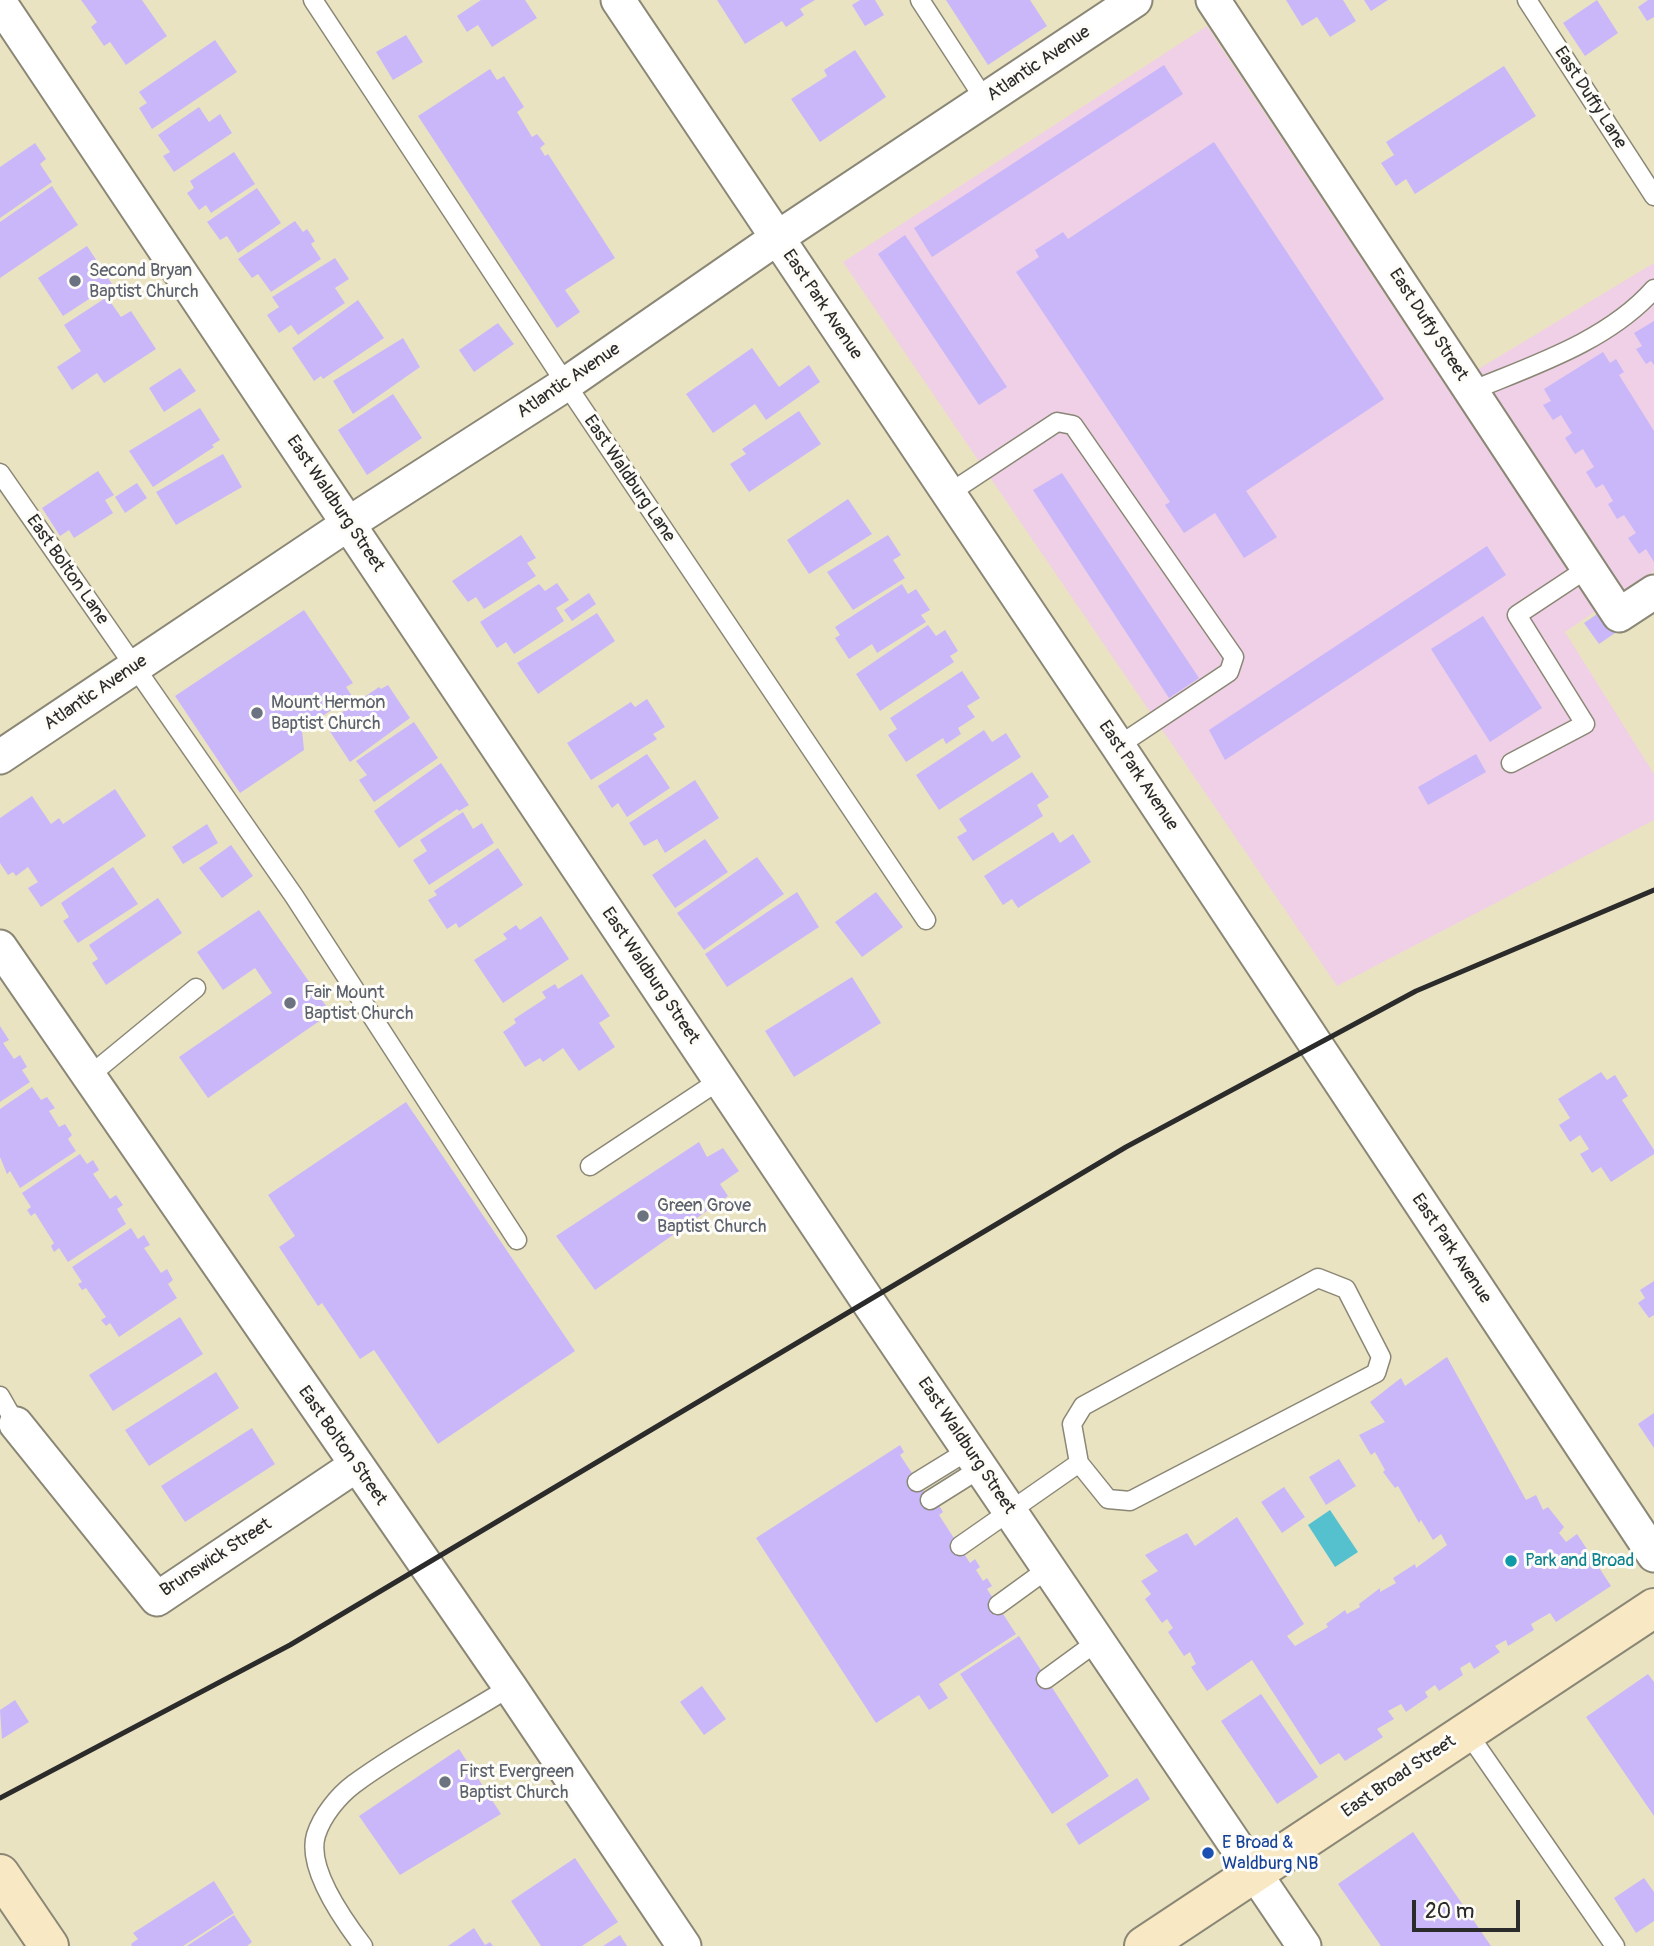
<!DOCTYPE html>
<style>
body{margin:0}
#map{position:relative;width:1654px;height:1946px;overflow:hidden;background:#eae3c1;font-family:Pangolin,sans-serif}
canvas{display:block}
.scale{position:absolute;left:1412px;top:1900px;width:108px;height:32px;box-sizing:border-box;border:4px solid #2b2b2b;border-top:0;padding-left:9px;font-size:21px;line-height:24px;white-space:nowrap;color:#2b2b2b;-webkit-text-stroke:5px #fdfcf7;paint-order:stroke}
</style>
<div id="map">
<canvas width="1654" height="1946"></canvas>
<div class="scale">20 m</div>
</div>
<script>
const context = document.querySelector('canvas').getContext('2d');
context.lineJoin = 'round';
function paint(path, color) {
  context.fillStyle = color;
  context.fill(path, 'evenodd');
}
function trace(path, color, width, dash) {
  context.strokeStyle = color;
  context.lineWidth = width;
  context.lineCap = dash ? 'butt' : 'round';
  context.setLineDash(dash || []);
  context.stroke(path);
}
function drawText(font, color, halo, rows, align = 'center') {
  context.font = font + ' Pangolin,sans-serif';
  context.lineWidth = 6;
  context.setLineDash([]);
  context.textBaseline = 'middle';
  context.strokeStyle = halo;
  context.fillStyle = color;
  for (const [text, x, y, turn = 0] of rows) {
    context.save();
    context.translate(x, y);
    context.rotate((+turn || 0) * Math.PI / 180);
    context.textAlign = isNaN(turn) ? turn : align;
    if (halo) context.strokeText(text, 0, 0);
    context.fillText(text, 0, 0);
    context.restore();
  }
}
const built = new Path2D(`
 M1207,26L1447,388L1654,263V571L1565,632L1654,774V820L1337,986L843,262Z`);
const water = new Path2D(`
 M1330,1510L1358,1552L1335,1567L1308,1525Z`);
const building = new Path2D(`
 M81,0H142L167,36L126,65L110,42L104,46L91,27L97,22Z
 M481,0H525L537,18L492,47L478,25L467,32L457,16Z
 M717,0H815L800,9L804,15L786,27L782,21L745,44Z
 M860,0H875L884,15L865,26L852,5Z
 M946,0H1030L1047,26L988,65Z
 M1286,0H1343L1356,21L1330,37L1317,17L1302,26Z
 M1364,0H1388L1371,11Z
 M1597,0L1618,33L1585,56L1563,23Z
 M1648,0H1654V17L1647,21L1638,7Z
 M406,35L423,62L393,80L376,52Z
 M215,40L237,72L152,129L139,108L147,103L139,92Z
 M855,50L886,97L820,142L791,99L827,76L824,70Z
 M1164,65L1183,94L932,257L914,228Z
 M1504,66L1536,116L1415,194L1406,179L1396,186L1381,163L1394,155L1386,142Z
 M490,69L497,80L504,76L524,107L517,112L532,137L537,134L545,144L540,148L545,156L548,154L615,258L565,290L580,312L557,328L418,116Z
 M199,107L209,122L220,114L232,133L174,172L163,156L170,152L158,135Z
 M1214,142L1384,399L1246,491L1277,537L1244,558L1215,513L1184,533L1165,505L1170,502L1016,272L1039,257L1035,250L1063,232L1068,239Z
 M35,143L46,159L40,164L52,182L0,218V167Z
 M234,152L255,184L211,213L206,205L199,210L187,193L194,188L190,181Z
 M52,186L78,225L0,278V222Z
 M257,188L281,223L238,253L227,236L220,240L207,222Z
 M295,221L303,232L307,229L315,241L311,244L321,259L271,292L258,274L252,278L238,259Z
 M905,235L1007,387L979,405L878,254Z
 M87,246L112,284L63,316L38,278Z
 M335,258L349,279L335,288L345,303L298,335L291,325L279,333L267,315L279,307L272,297Z
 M107,297L121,317L131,311L156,349L104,383L97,373L72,390L57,367L81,351L64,325Z
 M358,300L384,338L323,379L321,376L314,381L292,348Z
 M1654,321V365L1651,361L1646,364L1636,349L1642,346L1634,333Z
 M498,323L514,344L474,372L459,350Z
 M403,338L420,367L353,414L333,381Z
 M752,348L779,387L809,365L820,382L766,420L755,404L713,433L686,394Z
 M1603,352L1610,363L1616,359L1624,372L1619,375L1654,431V562L1646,549L1639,554L1628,538L1636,533L1624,515L1617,519L1608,504L1613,501L1603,484L1596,488L1586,472L1594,467L1583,449L1575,454L1565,438L1572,433L1561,415L1553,420L1543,405L1551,401L1544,389Z
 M180,368L196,391L164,412L149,388Z
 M393,394L422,438L367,475L338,430Z
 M200,408L220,440L212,445L214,447L153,487L129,451Z
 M799,411L821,444L749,492L730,464L746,454L742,449Z
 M223,454L242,487L176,525L156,492Z
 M98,471L114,495L105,500L113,513L74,538L69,530L60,536L42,508Z
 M1062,473L1199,678L1169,698L1033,490Z
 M137,483L147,498L125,513L115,497Z
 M848,499L872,534L809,574L787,540Z
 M521,535L536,558L527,563L536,576L484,609L476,597L468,602L452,581Z
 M888,535L901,555L893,560L905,578L853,610L827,572Z
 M1487,546L1506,575L1225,760L1209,730Z
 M557,583L569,600L556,608L564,621L514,654L506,642L497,648L480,622L539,584L545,591Z
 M902,584L908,594L916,589L930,610L921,615L926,622L877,653L872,644L849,659L835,638L840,635L835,627Z
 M589,593L596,604L572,621L564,610Z
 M304,610L353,683L346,687L352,696L302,730L304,750L240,793L175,696Z
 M1603,610L1618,631L1599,644L1584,623Z
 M597,613L615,641L538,694L517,663Z
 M1483,616L1542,708L1490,742L1431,649Z
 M928,625L936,636L945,630L958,651L950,656L954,662L880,711L856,674Z
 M962,671L980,698L967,706L975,717L958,728L961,734L946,744L943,738L906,762L888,735L897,729L890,718Z
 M388,685L410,718L350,762L325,724L379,687L381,689Z
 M647,699L665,727L653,734L657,739L591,780L567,743L631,702L635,707Z
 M414,722L438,758L374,802L359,780L367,775L356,761Z
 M984,730L992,742L1006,733L1021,757L939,810L916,775Z
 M647,754L670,788L627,817L618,803L612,808L598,786Z
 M1476,754L1486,772L1428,805L1418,787Z
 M441,763L469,805L459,811L457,809L399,848L374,811Z
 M1032,772L1049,797L1037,805L1043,816L973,861L957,837L967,831L959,819Z
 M695,780L719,818L665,853L657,839L644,846L629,823Z
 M115,789L146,836L41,907L28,888L38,882L28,867L16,876L13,872L8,875L0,863V818L32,796L51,824L59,818L63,824Z
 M463,812L473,829L482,823L494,843L429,885L413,860L427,851L420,840Z
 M207,824L218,843L183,864L172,847Z
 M1053,832L1060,843L1073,834L1091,862L1018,908L1012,899L1003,905L984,876Z
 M705,839L728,872L675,908L652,875Z
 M231,845L253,876L222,898L199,868Z
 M498,848L523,885L459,928L456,923L447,929L428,900L437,895L434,891Z
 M757,857L784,894L704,950L677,913Z
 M113,867L138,904L78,943L63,921L69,917L61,903Z
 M797,892L819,927L727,987L705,954Z
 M876,892L903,927L862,957L835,922Z
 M158,898L182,933L106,985L92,963L98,959L89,945Z
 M259,910L331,1013L208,1098L179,1057L272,993L255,968L223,990L197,952Z
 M541,916L569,959L503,1003L474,960L507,939L503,934L516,925L520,930Z
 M582,974L610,1016L599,1023L615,1047L579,1071L563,1048L543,1062L540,1058L525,1067L503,1032L516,1023L514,1019L546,998L542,992L555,984L558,989Z
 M852,977L881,1023L794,1077L765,1031Z
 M0,1026L9,1040L3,1043L14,1059L20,1055L27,1067L22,1070L30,1082L0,1102Z
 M1601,1072L1607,1080L1615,1075L1628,1096L1622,1100L1654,1150V1154L1611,1182L1601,1167L1592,1173L1580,1154L1589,1149L1580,1135L1570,1142L1559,1125L1570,1118L1558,1099Z
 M32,1087L41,1100L47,1097L55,1108L49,1111L59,1127L65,1124L72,1135L68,1139L76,1151L20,1188L10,1171L7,1174L0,1157V1109Z
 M406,1102L575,1351L438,1444L374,1350L360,1359L322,1303L318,1306L279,1247L295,1236L268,1195Z
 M699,1142L707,1157L723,1148L739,1171L720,1184L728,1196L595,1290L556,1236Z
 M80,1154L87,1164L93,1160L99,1170L93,1174L110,1199L116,1195L123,1205L117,1209L126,1224L68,1262L59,1248L54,1252L51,1246L54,1243L35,1213L31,1216L27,1210L31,1207L22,1193Z
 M131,1228L138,1239L144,1235L150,1245L144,1248L161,1273L167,1269L173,1280L168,1284L177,1298L119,1337L110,1323L106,1326L101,1320L106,1317L86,1288L82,1290L78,1284L82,1282L72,1267Z
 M1654,1281V1315L1649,1318L1638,1303L1645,1298L1640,1290Z
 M180,1317L203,1354L113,1411L89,1375Z
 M1447,1357L1526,1500L1536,1495L1543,1510L1548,1507L1564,1527L1559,1533L1566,1542L1577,1534L1611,1586L1556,1622L1550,1613L1531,1624L1534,1630L1508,1646L1506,1640L1495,1646L1500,1652L1474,1669L1470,1662L1460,1668L1463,1675L1439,1691L1435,1685L1425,1692L1428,1697L1406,1712L1401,1704L1388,1711L1394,1719L1377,1729L1383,1737L1345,1761L1339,1753L1320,1765L1252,1660L1207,1691L1191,1667L1196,1664L1190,1652L1184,1656L1168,1632L1173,1628L1167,1619L1162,1623L1145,1599L1151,1594L1141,1581L1158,1571L1145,1555L1187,1533L1195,1546L1237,1517L1304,1624L1287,1636L1295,1646L1328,1627L1326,1624L1345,1610L1347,1614L1360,1607L1359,1604L1380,1588V1592L1396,1583L1393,1578L1415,1564L1416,1568L1447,1545L1441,1534L1433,1540L1421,1520L1419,1523L1398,1486L1395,1488L1383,1472L1385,1470L1375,1452L1371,1455L1359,1435L1385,1422L1370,1402L1401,1378L1405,1386Z
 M216,1372L239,1408L149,1466L125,1430Z
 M1654,1413V1448L1638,1424Z
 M252,1428L275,1464L185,1522L161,1486Z
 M900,1445L904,1452L900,1455L935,1508L939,1505L943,1512L939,1515L970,1563L975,1559L980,1567L976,1570L983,1581L987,1578L992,1586L987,1589L1016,1634L939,1684L948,1698L929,1710L919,1695L876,1723L756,1538Z
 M1339,1459L1356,1486L1326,1505L1309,1477Z
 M1284,1487L1305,1517L1282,1533L1261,1502Z
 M1019,1636L1109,1776L1052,1814L960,1674Z
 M1648,1674L1654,1682V1816L1586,1717Z
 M702,1686L726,1719L704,1735L680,1702Z
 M1261,1694L1318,1777L1277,1804L1221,1721Z
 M15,1700L29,1722L2,1739L0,1710Z
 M459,1749L501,1814L400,1875L359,1816Z
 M1137,1778L1150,1799L1079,1845L1066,1824Z
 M1413,1832L1491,1946H1381L1338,1884Z
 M575,1858L618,1922L582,1946H541L511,1901Z
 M1644,1878L1654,1892V1921L1636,1933L1614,1898Z
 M214,1881L234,1913L183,1946H132L131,1944L138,1939L133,1933Z
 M234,1915L252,1942L247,1946H187Z
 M474,1928L485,1945L490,1942L493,1946H448Z
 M620,1935L627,1946H603Z`);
const service = new Path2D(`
 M313,0L566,384L926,920
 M920,0L985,100
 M1527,0L1654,196
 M1471,391C1534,365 1608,341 1654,289
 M0,473L294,896L517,1240
 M948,494L1057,422L1073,425L1234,657L1229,672L1118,746
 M1511,763L1585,724L1517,615L1588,568
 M89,1076L196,988
 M590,1166L720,1080
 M0,1396L16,1424
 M917,1482L969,1450
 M930,1500L981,1468
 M960,1546L1079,1463L1108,1499L1130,1501L1376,1373L1381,1357L1346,1289L1318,1278L1083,1406L1072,1424L1079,1463
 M998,1605L1049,1568
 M1046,1679L1098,1641
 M1467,1732L1615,1946
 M363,1946C344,1921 306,1868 316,1835C322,1816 338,1796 354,1784C403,1748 459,1719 510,1687`);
const minor = new Path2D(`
 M618,0L1118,746L1654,1555
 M1213,0L1619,615L1654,592
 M0,3L867,1300L1304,1946
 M0,757L348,524L566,384L777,238L1135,0
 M0,947L510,1687L684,1946
 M16,1424L157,1599L355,1466`);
const secondary = new Path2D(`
 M0,1874L49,1946
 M1144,1946L1654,1608`);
const rail = new Path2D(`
 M0,1798L290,1645L1126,1147L1416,991L1654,890`);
const markers = [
 [75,281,7,"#6b7280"],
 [257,713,7,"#6b7280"],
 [290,1003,7,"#6b7280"],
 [643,1216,7,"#6b7280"],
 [1511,1561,7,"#0f9aa8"],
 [445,1782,7,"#6b7280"],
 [1208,1853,7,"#1a4fb4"]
];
const streetNames = [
 ["Atlantic Avenue",1039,64,-34],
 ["East Duffy Lane",1590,98,57],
 ["East Park Avenue",822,305,56],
 ["East Duffy Street",1428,325,57],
 ["Atlantic Avenue",569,381,-34],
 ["East Waldburg Lane",629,479,56],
 ["East Waldburg Street",335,504,56],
 ["East Bolton Lane",67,570,55],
 ["Atlantic Avenue",96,693,-34],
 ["East Park Avenue",1138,776,56],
 ["East Waldburg Street",650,976,56],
 ["East Park Avenue",1451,1249,56],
 ["East Bolton Street",342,1446,55],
 ["East Waldburg Street",966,1446,56],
 ["Brunswick Street",216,1558,-33],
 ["East Broad Street",1399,1777,-34]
];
const worshipNames = [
 ["Second Bryan",89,271],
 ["Baptist Church",89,292],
 ["Mount Hermon",271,703],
 ["Baptist Church",271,724],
 ["Fair Mount",304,993],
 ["Baptist Church",304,1014],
 ["Green Grove",657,1206],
 ["Baptist Church",657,1227],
 ["First Evergreen",459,1772],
 ["Baptist Church",459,1793]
];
const cultureNames = [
 ["Park and Broad",1525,1561]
];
const transitNames = [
 ["E Broad &",1222,1843],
 ["Waldburg NB",1222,1864]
];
paint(built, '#efd0e6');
paint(water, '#55c1cf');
paint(building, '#c9b7fa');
trace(service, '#8a8776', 21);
trace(minor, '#8a8776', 37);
trace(secondary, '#8a8776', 42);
trace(service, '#fff', 18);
trace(minor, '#fff', 33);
trace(secondary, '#f8e8c3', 38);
trace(rail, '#2b2b2b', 5);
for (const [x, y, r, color] of markers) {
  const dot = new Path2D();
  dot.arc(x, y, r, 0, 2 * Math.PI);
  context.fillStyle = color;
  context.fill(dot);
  trace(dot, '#fdfcf7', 2.5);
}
drawText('18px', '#2b2b2b', '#fdfcf7', streetNames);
drawText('18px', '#5b616d', '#fdfcf7', worshipNames, 'left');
drawText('18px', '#0d838f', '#fdfcf7', cultureNames, 'left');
drawText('18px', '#164399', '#fdfcf7', transitNames, 'left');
</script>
